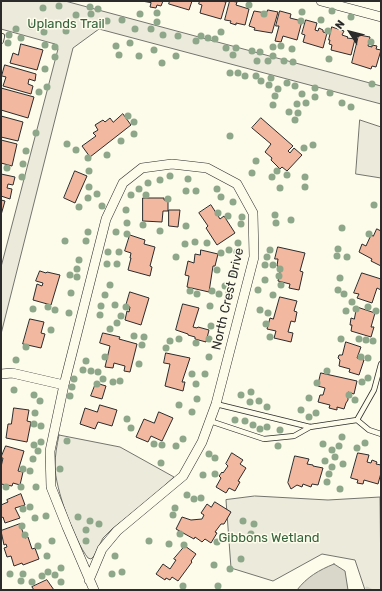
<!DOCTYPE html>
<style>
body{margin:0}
#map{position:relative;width:382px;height:591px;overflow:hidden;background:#fdfbea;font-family:Rubik,sans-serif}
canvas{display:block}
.frame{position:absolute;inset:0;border:2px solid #2b2b2b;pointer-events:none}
.north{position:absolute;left:330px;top:12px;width:40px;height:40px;-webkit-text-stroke:3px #fdfbea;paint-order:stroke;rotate:306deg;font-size:11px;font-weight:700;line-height:16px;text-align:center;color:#2b2b2b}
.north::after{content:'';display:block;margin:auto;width:14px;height:18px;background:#2b2b2b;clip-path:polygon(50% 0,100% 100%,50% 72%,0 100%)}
</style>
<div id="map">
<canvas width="382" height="591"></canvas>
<div class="frame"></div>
<div class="north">N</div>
</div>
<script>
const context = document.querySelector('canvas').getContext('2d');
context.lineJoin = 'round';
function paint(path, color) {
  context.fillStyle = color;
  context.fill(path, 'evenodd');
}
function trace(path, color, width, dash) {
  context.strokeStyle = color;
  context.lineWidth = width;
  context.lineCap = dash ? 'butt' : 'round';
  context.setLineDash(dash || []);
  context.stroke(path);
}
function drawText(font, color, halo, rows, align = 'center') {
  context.font = font + ' Rubik,sans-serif';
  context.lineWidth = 3;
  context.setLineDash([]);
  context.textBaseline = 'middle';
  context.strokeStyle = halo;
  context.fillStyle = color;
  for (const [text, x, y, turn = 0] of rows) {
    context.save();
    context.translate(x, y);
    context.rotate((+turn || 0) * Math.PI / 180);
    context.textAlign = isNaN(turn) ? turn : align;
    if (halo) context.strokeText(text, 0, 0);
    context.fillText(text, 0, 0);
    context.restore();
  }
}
const green = new Path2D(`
 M1,1H65L381,86V104L99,29L73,48L1,334V267L58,49L55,44L1,29Z
 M360,120L381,127V178L356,174Z
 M59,435L120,447L174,477L151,498L112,529L103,538L94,556L91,559L88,558C74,540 55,488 55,466C55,455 57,445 59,435Z
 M255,496L328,500L380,497L381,590H365L355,560L322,554L273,581L231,568L226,500Z`);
const water = new Path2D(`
 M334,564L345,571L348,590H297C307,577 319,570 334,564Z`);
const stream = new Path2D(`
 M367,588L371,590`);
const building = new Path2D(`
 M142,1H163L161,6L157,5L156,8L150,7L151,3Z
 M170,1H192L189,10L169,4Z
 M200,1H221L226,2L221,19L200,13L202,5L199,4Z
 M230,1L237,2L236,5L249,9L245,25L236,23V25L230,23L231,21L225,20Z
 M268,10L278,12L272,33L254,30L255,28L249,26L254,11L266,13Z
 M280,11L291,14L290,18L302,21L297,40L283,36L281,42L275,41L279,26H276Z
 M306,20L317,23L315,30L318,31L319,28L323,30V32L327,33L323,48L303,42L305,35L302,34Z
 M332,27L344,31L342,35L348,37L347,38L355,39L351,55L331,50L332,45L329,44L330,40H329Z
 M359,35L370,37L368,46L372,47V45L377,46L376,49L381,50L376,67L372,66L371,69L352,63Z
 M21,44L43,50L37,70L10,63L13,53L18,55Z
 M5,65L36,74L35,81L29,79L28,84L33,86L31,94L3,86L6,77L2,76Z
 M1,88L34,97L28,118L1,110Z
 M123,114L131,125L90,157L82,146L96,136L93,133L98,130L95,125L103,120L105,122L110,118L113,122Z
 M1,116L23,122L18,141L1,137Z
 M261,118L293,146L288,151L290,153L294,148L302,155L287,171L282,167L280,169L271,160L272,158L265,152L271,144L252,128Z
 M1,140L17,144L12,166L1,163Z
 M75,171L87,176L75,203L64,198Z
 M1,174L15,177L13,185L8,184L7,188L12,189L10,199L1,196Z
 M143,198H164V200H168V211H163L162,222L143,221Z
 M1,200L5,201L1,215Z
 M211,205L220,219L224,216L235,233L217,245L206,228L208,226L199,213Z
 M169,210H180L178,227L169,226Z
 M377,229L381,231V266L371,261L372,259L359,252L362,244L366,246L371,235L373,236Z
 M130,235L145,240L144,244L155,247L150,266L152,267L150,276L128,270L131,258H130L131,253L125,251Z
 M278,247L305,253L300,271L303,272L299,290L289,288L290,284L278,281L281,267L277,266L278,259H275Z
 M201,250L218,254L215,266H213L209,292L187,287L189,276L185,275L188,261L194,263L195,254L200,255Z
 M40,271L46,273L47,272L60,275L51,305L33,300L37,284L42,286L43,283L36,281Z
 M362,273L381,279V290L377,288L372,303L357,298L359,294L354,293Z
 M130,292L149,298L141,325L125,320L127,311L129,312L130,307L126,306Z
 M280,297L297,301L294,311L297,312L295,322L291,321L288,332L293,333L291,342L274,338L276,331L267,329L270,318L273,319Z
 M183,304L199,308L193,327L197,328L198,327L209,330L206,342L195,339V337L188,335V334L176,330Z
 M357,307L375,313L371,327H374L371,337L351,331L352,325H350L351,318L354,319Z
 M30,319L44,322L41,333L45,334L41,348L23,344Z
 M103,333L120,337L119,339L137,344L130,372L124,371L125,366L114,363L113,368L105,367L110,346L100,343Z
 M346,342L361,347L357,358L364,360L359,375L349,372L350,369L339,366L340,360L338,358L339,355H342Z
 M166,353L190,358L182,382H185L183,391L165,386L170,364L164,363Z
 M321,373L357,381L354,394L348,392V400L346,403L344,409L337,407V410L329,408L330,405L318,402L320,395H323L325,388L318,386Z
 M96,383L106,386L102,399L91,396Z
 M100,405L117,410L112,426L98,422L95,429L80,424L85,408L97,412Z
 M14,408L29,410L27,421L31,422L27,442L6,438L8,424H11Z
 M159,412L173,418L162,441L151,436L148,442L136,437L144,419L154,423Z
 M6,446L24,451L18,471L23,472L20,485L13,483L12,486L1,484V467L3,458H1Z
 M232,453L243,460L240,464L246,468L238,481L240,482L235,491L229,488L226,493L216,487L221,478L219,476L222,472L223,473L228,466L226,464Z
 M358,453L369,455L367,462L371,463L372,460L377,462L376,464L381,465V473L378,484L364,480L363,484L357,483L358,480L351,478Z
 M295,456L309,459L307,464L313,465V466L323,468L318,485L312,484L311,487L303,484L302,487L297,485L291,489L288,483Z
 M21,494L25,505L15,508L20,518L5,523L3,517L1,518V505L8,502L7,500Z
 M215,502L231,512L224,524H221L215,532L217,533L211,543L205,539L202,542L195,537L194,539L176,529L182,517L191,520L202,519L204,515L201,513L207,504L211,507Z
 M20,524L25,538L28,537L32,549L35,548L39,559L23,565L22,563L14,566L11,556L7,557L4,548L7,547L6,544L4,545L1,531Z
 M185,546L196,554L191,561L192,562L178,581L172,577L170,580L166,578L165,580L156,574L163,564L170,569L176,560L174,559Z
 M47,580L54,590H34L32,587Z`);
const service = new Path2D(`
 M1,41L2,36
 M216,404L310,427L357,420L369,430L381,434
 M357,420L374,390L381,364
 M210,421L264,439L294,436L310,427`);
const minor = new Path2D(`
 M321,1L381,17
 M1,374L12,373L64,385
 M89,580L102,549L117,531L183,476L202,442L216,404L254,257L253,213L237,184L207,168L172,164L142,168L123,183L106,219L64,385L50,451L51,487L67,527L94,590`);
const trees = [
 [249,5],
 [59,6],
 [90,7],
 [43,8],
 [98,9],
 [332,11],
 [302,12],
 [157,13],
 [91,14],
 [140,14],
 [264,14],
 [76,15],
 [351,17],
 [122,20],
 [321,20],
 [107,21],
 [301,21],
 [157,22],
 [31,26],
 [16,29],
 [135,29],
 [151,29],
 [66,31],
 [328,31],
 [44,32],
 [221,32],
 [9,35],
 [163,35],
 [178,36],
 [201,36],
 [21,38],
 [208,38],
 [215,39],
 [196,41],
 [371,42],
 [8,43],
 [130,43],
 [45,45],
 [116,46],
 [281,46],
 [55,47],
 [273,47],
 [226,48],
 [236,48],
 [292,49],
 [154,50],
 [252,51],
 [260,52],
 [119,55],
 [233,55],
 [139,56],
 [176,56],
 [273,56],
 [55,57],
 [329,59],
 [257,61],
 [268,61],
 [284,61],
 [293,62],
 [162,63],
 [45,69],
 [230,73],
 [238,73],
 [245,76],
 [256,76],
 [271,78],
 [261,81],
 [287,83],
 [372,84],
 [269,85],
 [295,86],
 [47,87],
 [315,88],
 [278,89],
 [39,92],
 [330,93],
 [302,94],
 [275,96],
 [315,97],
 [306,103],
 [342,103],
 [297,104],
 [273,105],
 [351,107],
 [289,112],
 [298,113],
 [128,116],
 [295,120],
 [134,122],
 [36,133],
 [134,134],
 [230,136],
 [121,141],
 [67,144],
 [313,145],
 [304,148],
 [76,150],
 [26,151],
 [107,155],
 [88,158],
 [256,161],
 [23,164],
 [7,168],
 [89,171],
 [277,171],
 [252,173],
 [287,175],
 [170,176],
 [22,177],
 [272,177],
 [305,177],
 [188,179],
 [160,180],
 [148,183],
 [89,187],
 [305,187],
 [280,188],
 [139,189],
 [217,189],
 [186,191],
 [196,191],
 [97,194],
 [131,195],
 [146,195],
 [221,197],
 [88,198],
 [168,199],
 [233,202],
 [374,205],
 [102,206],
 [79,207],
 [126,210],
 [218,213],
 [275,215],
 [228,216],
 [242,217],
 [291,220],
 [127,223],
 [276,223],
 [241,224],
 [143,225],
 [186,226],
 [342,228],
 [160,231],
 [88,232],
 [116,232],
 [127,234],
 [369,234],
 [65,241],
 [86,241],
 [195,242],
 [207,243],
 [238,243],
 [185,244],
 [338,249],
 [229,250],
 [270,250],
 [108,252],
 [119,252],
 [237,252],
 [221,253],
 [337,256],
 [176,257],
 [267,257],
 [347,257],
 [79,260],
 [107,264],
 [117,264],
 [265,265],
 [273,265],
 [77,269],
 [280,269],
 [217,270],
 [231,274],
 [70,275],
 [279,276],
 [77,277],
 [340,278],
 [265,280],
 [110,285],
 [281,285],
 [225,286],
 [258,290],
 [338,290],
 [190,291],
 [212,291],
 [71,293],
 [229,293],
 [197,294],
 [219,294],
 [344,294],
 [105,295],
 [273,295],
 [352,302],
 [115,305],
 [101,306],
 [210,306],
 [48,307],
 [126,307],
 [368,307],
 [33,309],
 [356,309],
 [55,310],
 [260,310],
 [346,311],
 [376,311],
 [69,313],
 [268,313],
 [100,315],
 [121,316],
 [117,323],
 [266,324],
 [211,326],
 [110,329],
 [51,330],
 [134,336],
 [144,337],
 [270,337],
 [179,339],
 [209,339],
 [341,339],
 [359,339],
 [366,340],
 [170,341],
 [373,341],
 [196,343],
 [142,345],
 [26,347],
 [166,348],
 [105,357],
 [209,357],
 [361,357],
 [368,358],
 [16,360],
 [86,361],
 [139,364],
 [83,370],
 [91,371],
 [327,371],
 [98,372],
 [192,374],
 [205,374],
 [368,378],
 [74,379],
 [103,379],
 [120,381],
 [113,382],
 [362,382],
 [317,383],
 [97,384],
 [196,384],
 [72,387],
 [14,390],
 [251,392],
 [34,395],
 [241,395],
 [349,395],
 [70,396],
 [309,398],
 [197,399],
 [355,400],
 [40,401],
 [259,401],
 [250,402],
 [179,405],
 [267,407],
 [301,410],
 [192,412],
 [35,413],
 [316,413],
 [309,417],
 [127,419],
 [235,420],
 [245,421],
 [34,424],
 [253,425],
 [41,426],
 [267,427],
 [131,428],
 [260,429],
 [280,430],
 [342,437],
 [183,439],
 [67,441],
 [41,442],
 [365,443],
 [154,444],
 [323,444],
 [34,445],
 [162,445],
 [176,446],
 [278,446],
 [339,446],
 [357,448],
 [332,450],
 [38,451],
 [209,454],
 [335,457],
 [215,458],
 [33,459],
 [325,461],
 [161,463],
 [343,464],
 [332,467],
 [23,469],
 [60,469],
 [30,471],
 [215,474],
 [329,474],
 [203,475],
 [327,482],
 [6,487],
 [21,487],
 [36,487],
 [340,489],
 [187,495],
 [201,498],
 [194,499],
 [30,507],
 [175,508],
 [23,509],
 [173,515],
 [46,516],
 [78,517],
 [35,518],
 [90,521],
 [243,521],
 [99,524],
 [254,524],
 [22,526],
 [86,530],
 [180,534],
 [251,534],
 [25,535],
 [52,541],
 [86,541],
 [149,541],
 [217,542],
 [169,544],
 [184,545],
 [38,546],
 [47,556],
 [115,556],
 [241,559],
 [214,565],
 [61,568],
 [230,569],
 [48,572],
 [122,572],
 [10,574],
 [23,574],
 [112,574],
 [55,575],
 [42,576],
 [21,581],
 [32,582],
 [61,582],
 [183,586],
 [218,586]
];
const parkNames = [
 ["Uplands Trail",66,24],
 ["Gibbons Wetland",269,538]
];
const streetNames = [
 ["North Crest Drive",228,299,-77]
];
paint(green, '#ecebdb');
trace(green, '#74746e', 1);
paint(water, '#d8d7c9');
trace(water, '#74746e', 1);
trace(stream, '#d8d7c9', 3);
paint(building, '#f2b8a0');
trace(building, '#2b2b2b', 1);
trace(service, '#2b2b2b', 6);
trace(minor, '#2b2b2b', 10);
trace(service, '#fdfbea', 4.5);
trace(minor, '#fdfbea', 9);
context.fillStyle = '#8ea78a';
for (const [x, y] of trees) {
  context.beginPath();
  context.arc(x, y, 3.5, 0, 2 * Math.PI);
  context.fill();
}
drawText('13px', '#34623c', '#fdfbea', parkNames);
drawText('13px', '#2b2b2b', '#fdfbea', streetNames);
</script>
